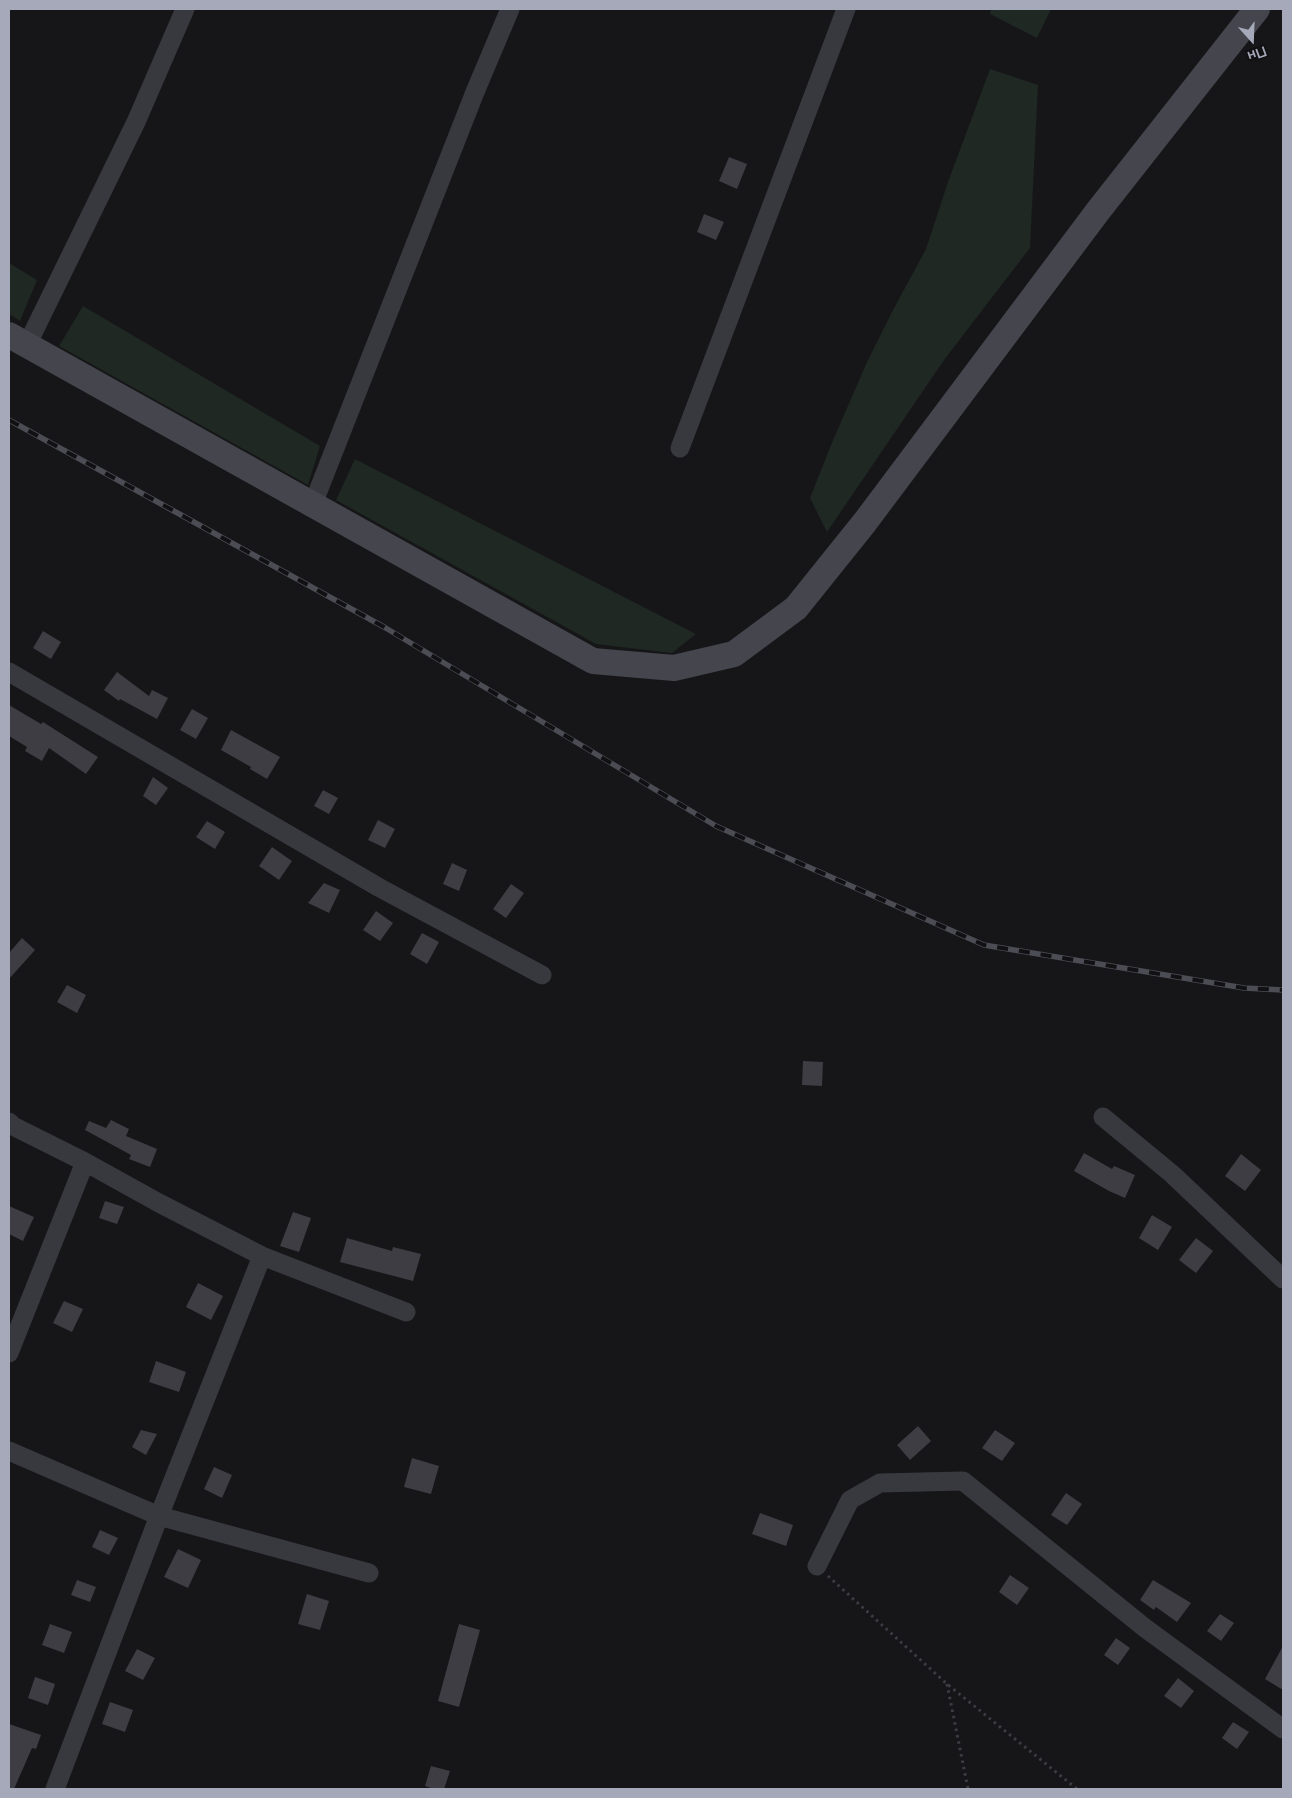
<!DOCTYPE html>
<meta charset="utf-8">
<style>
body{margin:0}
#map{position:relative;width:1292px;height:1798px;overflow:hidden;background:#161618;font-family:Mulish,sans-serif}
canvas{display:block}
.frame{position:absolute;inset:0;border:10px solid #a6a9b9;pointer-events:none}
.north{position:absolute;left:1227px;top:15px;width:50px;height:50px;-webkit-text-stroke:4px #111113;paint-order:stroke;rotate:160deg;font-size:14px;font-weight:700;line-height:20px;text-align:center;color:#a6a9b9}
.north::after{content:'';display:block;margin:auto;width:18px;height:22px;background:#a6a9b9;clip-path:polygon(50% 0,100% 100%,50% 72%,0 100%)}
</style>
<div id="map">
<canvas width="1292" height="1798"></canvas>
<div class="frame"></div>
<div class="north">Пн</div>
</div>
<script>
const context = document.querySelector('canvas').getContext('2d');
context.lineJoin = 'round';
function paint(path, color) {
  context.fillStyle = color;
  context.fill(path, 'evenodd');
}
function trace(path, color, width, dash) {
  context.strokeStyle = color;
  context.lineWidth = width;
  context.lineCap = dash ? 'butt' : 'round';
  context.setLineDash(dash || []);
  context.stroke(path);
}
const green = new Path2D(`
 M991,9H1051L1037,38L990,14Z
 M990,69L1038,85L1030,248L944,360L827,532L810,498L831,445L867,362L893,310L926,249L948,182Z
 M9,263L37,280L20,321L9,314Z
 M83,306L320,446L308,485L59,346Z
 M355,459L696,634L672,653L596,644L336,500Z`);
const building = new Path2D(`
 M729,157L747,164L737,189L719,181Z
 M704,214L724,222L716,240L697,232Z
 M43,631L61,642L51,659L33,648Z
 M117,672L149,696L152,690L168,698L157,719L120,699L119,701L104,690Z
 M9,705L41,724L43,722L98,757L86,774L49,748L42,761L25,751L27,747L9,736Z
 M192,709L208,718L196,739L180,730Z
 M231,730L280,757L267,779L250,769L251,767L221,750Z
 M153,777L168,788L156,805L143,796Z
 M323,790L338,798L329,814L314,806Z
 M378,820L395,829L385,848L368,840Z
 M207,821L225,832L215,849L196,837Z
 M272,847L292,861L279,880L259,866Z
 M452,863L467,870L459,891L443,884Z
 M324,883L340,890L329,913L308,903Z
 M511,884L524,893L506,918L493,909Z
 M376,911L393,923L380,941L363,930Z
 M422,933L439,942L427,964L410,954Z
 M22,938L35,950L9,979V953Z
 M67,985L86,995L77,1013L57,1002Z
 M803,1061L823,1062L822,1086L802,1085Z
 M111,1120L129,1129L126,1136L157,1149L150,1167L129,1159L131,1155L85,1130L89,1121L106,1128Z
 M1084,1153L1112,1169L1114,1166L1135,1175L1125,1198L1109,1191L1074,1171Z
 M1241,1154L1261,1170L1245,1191L1225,1176Z
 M105,1201L124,1207L117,1224L99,1218Z
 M9,1206L34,1217L23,1241L9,1234Z
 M293,1212L311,1218L299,1252L280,1246Z
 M1152,1215L1172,1227L1158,1250L1139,1238Z
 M347,1238L392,1251L393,1247L421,1254L413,1281L340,1262Z
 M1196,1238L1213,1251L1196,1273L1179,1260Z
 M198,1283L223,1296L211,1320L186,1307Z
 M64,1301L83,1309L72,1332L53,1323Z
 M156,1361L186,1372L179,1392L149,1382Z
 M918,1426L931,1441L910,1460L897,1445Z
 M141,1430L157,1434L146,1455L132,1447Z
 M995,1430L1015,1443L1002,1461L982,1448Z
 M412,1458L439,1466L431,1494L404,1487Z
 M214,1467L232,1475L222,1498L204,1489Z
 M1066,1493L1082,1504L1067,1525L1051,1515Z
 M760,1513L793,1525L786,1546L752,1534Z
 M100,1530L118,1538L109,1555L92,1547Z
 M178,1549L201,1560L188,1588L164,1577Z
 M1010,1575L1029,1588L1017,1605L999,1592Z
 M77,1580L96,1587L90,1602L71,1595Z
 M1153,1580L1191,1603L1177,1622L1156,1607L1154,1610L1140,1600Z
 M307,1594L329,1601L320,1630L298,1624Z
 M1220,1614L1234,1623L1221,1641L1207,1631Z
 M50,1624L72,1632L64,1653L42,1645Z
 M459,1624L480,1630L459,1707L438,1701Z
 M1116,1638L1130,1648L1118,1665L1104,1655Z
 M1283,1646V1690L1265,1679Z
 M137,1649L155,1658L143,1680L125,1671Z
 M35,1677L55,1684L48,1705L28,1698Z
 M1178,1678L1194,1691L1181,1708L1164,1696Z
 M110,1702L133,1710L125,1732L102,1724Z
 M1233,1722L1249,1732L1237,1749L1222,1738Z
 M9,1724L41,1735L36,1749L32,1748L14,1789H9Z
 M431,1766L450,1771L444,1789H434L425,1786Z`);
const path = new Path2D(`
 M828,1576L947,1684L1077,1789
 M947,1684L968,1789`);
const street = new Path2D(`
 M27,345L136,122L185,9
 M680,448L846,9
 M313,504L475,92L510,9
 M9,672L380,888L542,975
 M1103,1117L1172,1174L1283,1279
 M9,1122L13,1126L85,1162L159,1203L262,1256L406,1312
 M9,1353L85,1162
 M9,1451L159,1516L369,1573
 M817,1566L850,1500L880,1483L963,1481L1145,1628L1283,1729
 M55,1789L159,1516L262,1256`);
const secondary = new Path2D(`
 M9,335L593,661L674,668L734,654L796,608L865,522L1098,211L1257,9`);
const rail = new Path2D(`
 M9,420L384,627L716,826L984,945L1244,988L1283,990`);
paint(green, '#1f2822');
paint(building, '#3d3d43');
trace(path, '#3c3d44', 3, [2.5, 4]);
trace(street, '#38383f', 19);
trace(secondary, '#44454d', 26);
trace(rail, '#4b4c54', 5.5);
trace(rail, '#111113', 4, [11]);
</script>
